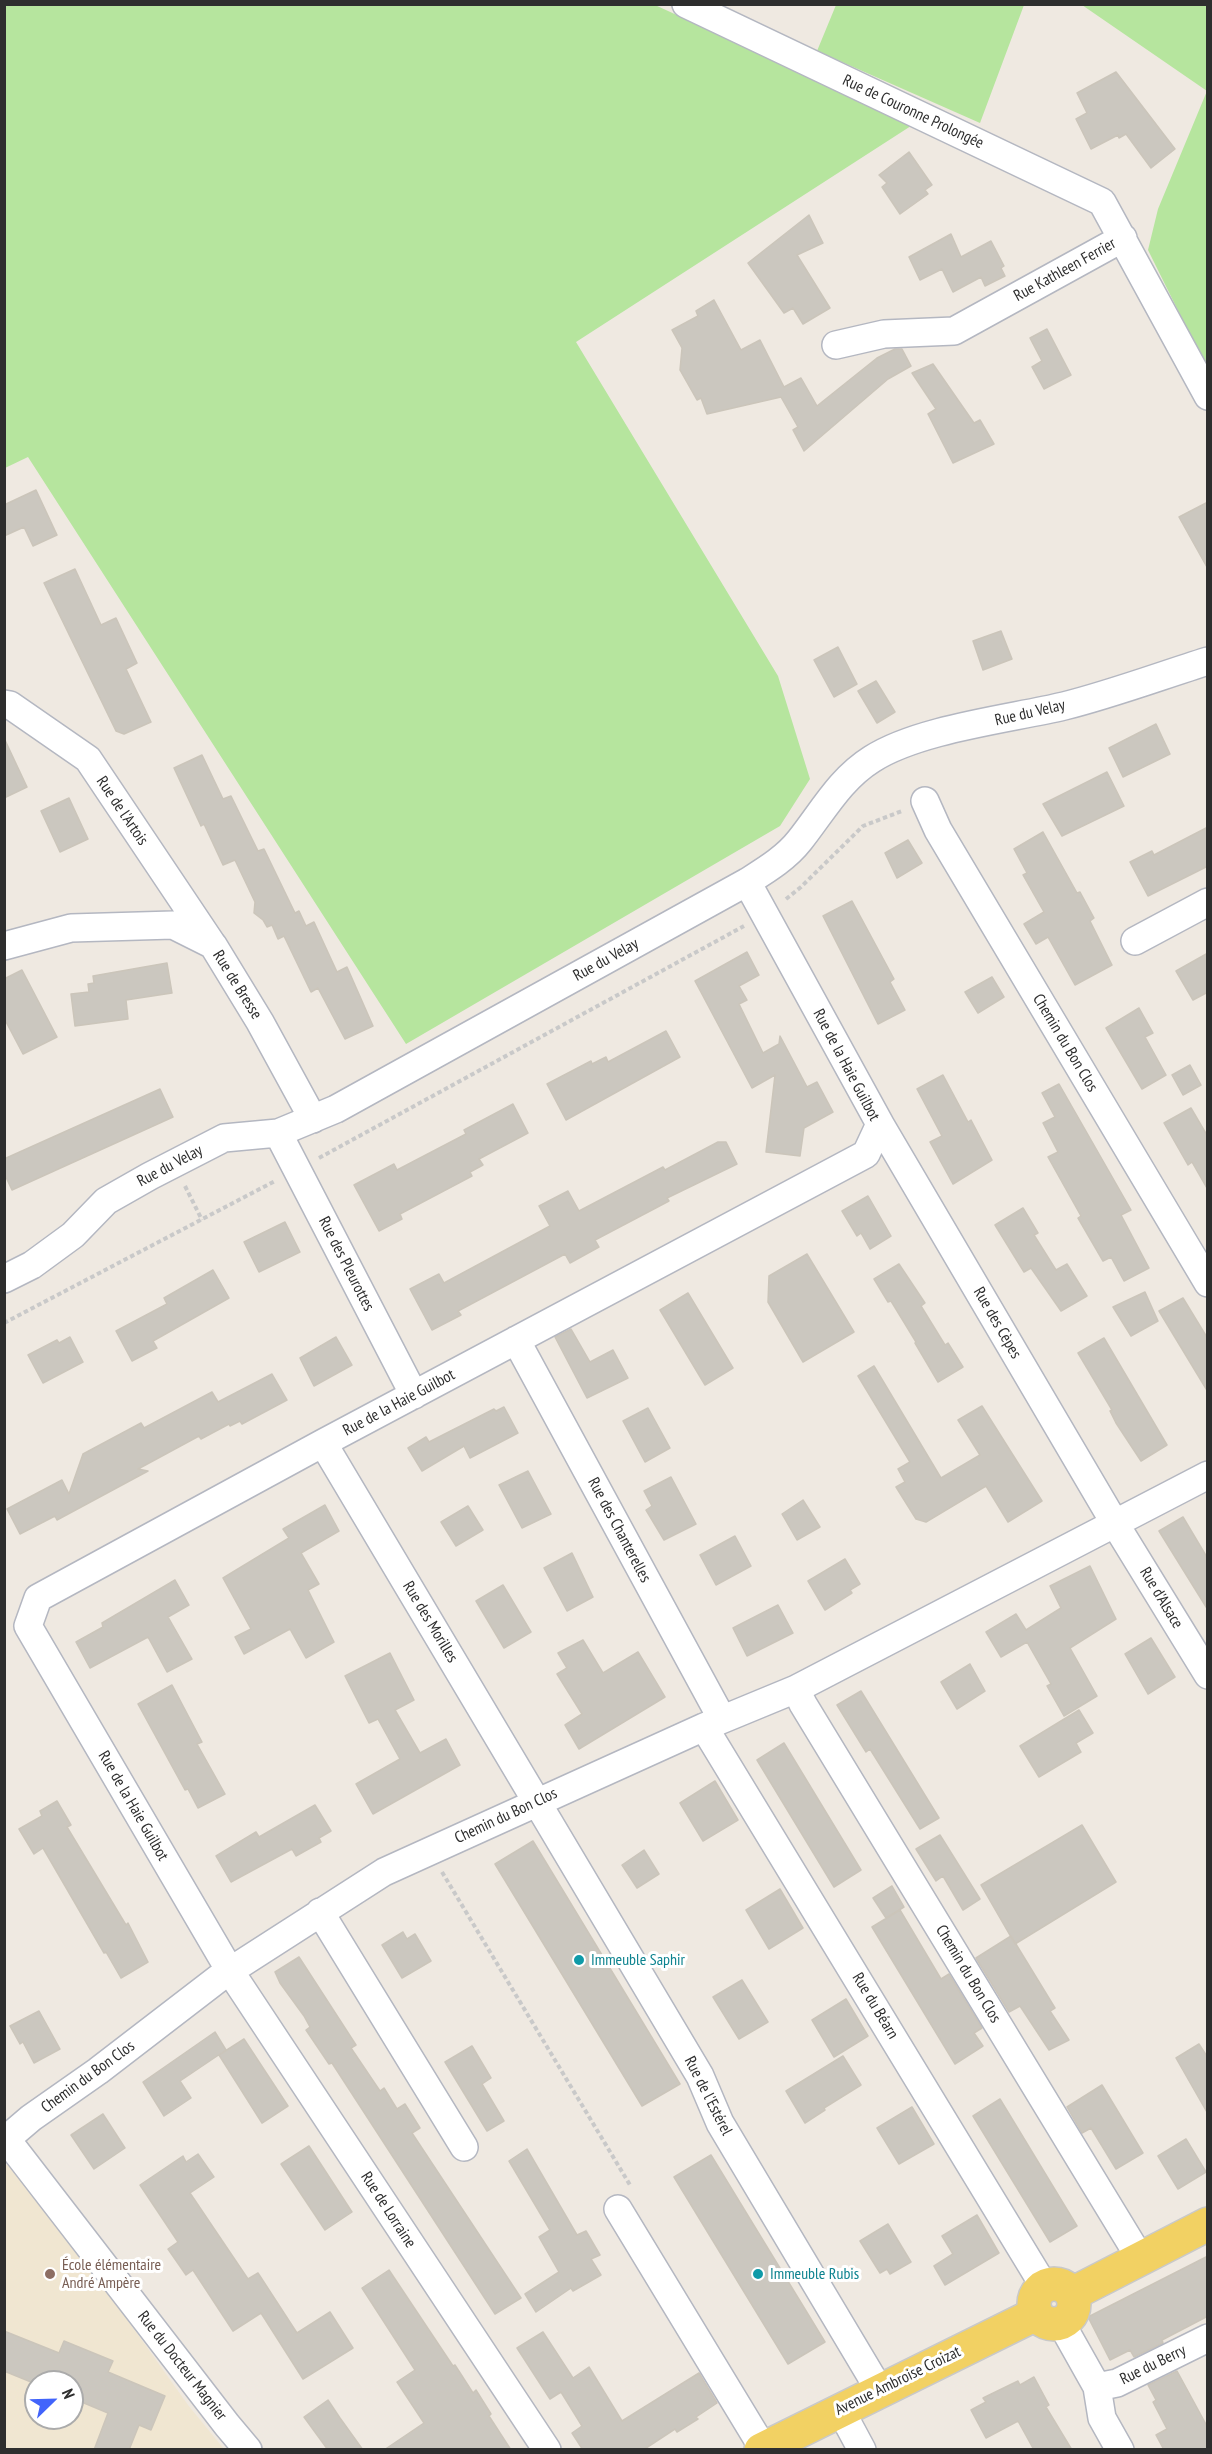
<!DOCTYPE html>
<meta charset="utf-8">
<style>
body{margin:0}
#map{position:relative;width:1212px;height:2454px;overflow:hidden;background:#efe9e1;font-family:"PT Sans Narrow",sans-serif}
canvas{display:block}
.frame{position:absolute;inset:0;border:6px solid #2e2e2e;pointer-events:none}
.north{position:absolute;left:24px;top:2370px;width:60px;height:60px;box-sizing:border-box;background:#fff;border:2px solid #ababab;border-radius:50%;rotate:67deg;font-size:16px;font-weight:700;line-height:24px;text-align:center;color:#2e2e2e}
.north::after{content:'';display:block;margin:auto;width:21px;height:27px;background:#4264fb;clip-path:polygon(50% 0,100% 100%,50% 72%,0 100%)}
</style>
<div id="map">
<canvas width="1212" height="2454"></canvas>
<div class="frame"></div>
<div class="north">N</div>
</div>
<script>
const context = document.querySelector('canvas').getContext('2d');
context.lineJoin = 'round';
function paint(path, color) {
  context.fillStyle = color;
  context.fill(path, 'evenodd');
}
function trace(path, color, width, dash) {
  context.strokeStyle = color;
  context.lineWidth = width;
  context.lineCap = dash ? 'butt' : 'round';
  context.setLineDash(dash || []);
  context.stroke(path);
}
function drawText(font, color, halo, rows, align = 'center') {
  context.font = font + ' "PT Sans Narrow",sans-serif';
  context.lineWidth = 6;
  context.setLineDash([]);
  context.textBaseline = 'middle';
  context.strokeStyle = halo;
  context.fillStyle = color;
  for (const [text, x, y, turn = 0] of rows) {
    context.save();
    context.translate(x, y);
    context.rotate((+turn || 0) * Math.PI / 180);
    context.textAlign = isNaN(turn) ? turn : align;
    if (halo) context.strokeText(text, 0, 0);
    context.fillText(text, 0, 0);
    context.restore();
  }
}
const education = new Path2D(`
 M4,2165L18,2166L188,2405L224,2449H5ZM36,2382H72V2418H36Z`);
const green = new Path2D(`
 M5,5H655L914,124L576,342L778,676L810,779L780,826L406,1044L28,457L5,468Z
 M836,5V4L1024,5L980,123L817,51Z
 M1082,5H1207V369L1148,250L1158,209L1207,91Z`);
const building = new Path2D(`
 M1116,72L1175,149L1151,168L1126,134L1119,138L1118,135L1091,149L1076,119L1087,113L1077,93Z
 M909,152L932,185L925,190L928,194L900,214L882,187L887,183L879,175Z
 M809,215L823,243L797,255L830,308L803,324L793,308L784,313L748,263Z
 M951,234L961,257L991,241L1004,266L1001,268L1005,276L985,286L981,277L953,292L942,269L920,280L909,257Z
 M714,300L741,350L760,340L784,387L801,378L817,406L877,358L895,349H902L911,366L888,379L804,451L793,430L798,427L781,397L707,414L701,398L697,400L680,370L682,348L672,330L698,316L696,311Z
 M1047,329L1071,375L1044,389L1032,367L1042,361L1030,338Z
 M933,364L974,423L980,420L994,444L953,463L928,414L936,409L912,373Z
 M36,490L57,535L33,546L24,527L4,536V505Z
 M1208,502V569L1179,517Z
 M75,569L101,625L116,618L137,663L126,669L151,722L124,734L116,731L44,583Z
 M1001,631L1012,659L983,670L973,641Z
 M838,647L857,684L834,697L814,660Z
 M876,681L895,712L877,723L858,691Z
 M1156,724L1170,754L1123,777L1109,748Z
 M4,738L27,787L4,798Z
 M202,755L223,799L231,796L258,851L264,849L295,913L299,911L306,926L314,922L337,972L347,967L373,1026L345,1039L318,988L311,992L284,936L278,939L272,925L267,927L263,920L254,913L255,902L235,860L223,865L204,824L201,826L174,768Z
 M1107,772L1124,806L1062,836L1043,804Z
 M69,798L88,839L60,852L41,811Z
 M1208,827V866L1148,896L1130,862L1152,851L1154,855Z
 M1043,832L1077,893L1080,892L1094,918L1090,921L1112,965L1075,985L1048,937L1036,944L1024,924L1044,912L1023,875L1027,873L1014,849Z
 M908,840L922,863L897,878L885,853Z
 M852,901L894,979L890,982L905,1010L878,1024L823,916Z
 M747,952L759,975L739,986L747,1000L739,1004L763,1053L779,1044L780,1036L807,1087L817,1082L833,1112L804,1128L800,1156L766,1152L775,1075L752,1088L695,981Z
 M1208,953V992L1193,1000L1176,971Z
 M167,963L172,993L126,1000L128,1019L75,1026L71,994L89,992L88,984L94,983L93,976Z
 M22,970L57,1037L23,1054L4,1018V979Z
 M992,977L1004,997L978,1013L965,992Z
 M1139,1008L1153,1033L1145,1037L1166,1075L1142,1089L1106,1028Z
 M666,1031L680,1057L566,1120L547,1084L591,1061L592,1064L606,1057L608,1062Z
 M1190,1065L1201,1085L1183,1095L1172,1075Z
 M943,1075L968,1122L971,1120L992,1160L953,1184L930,1142L942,1136L917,1089Z
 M1059,1084L1131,1210L1121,1215L1149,1268L1124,1281L1111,1257L1103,1261L1078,1218L1081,1216L1048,1157L1058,1152L1043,1123L1055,1117L1042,1093Z
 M160,1089L173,1117L12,1190L4,1173V1159Z
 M513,1104L528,1133L479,1159L483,1165L470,1172L472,1176L400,1214L402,1219L379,1231L354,1185L394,1164L397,1170L466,1134L464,1130Z
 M1191,1108L1208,1137V1190L1192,1162L1188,1165L1164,1123Z
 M718,1142H726L737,1164L667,1198L669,1201L595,1240L599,1247L570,1263L565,1254L458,1311L461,1315L432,1330L410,1289L439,1274L444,1283L550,1226L539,1206L568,1191L579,1211L663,1167L665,1170Z
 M868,1196L891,1236L870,1249L861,1233L857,1236L842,1211Z
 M1023,1208L1038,1233L1034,1235L1056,1270L1067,1264L1087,1296L1061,1311L1031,1268L1024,1272L995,1225Z
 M285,1222L300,1252L259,1272L244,1242Z
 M807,1254L854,1332L803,1362L768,1302L769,1276Z
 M899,1264L925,1303L921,1306L945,1345L948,1343L963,1367L938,1382L915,1343L916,1342L891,1301L888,1302L874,1279Z
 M213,1270L229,1298L153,1341L157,1348L132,1361L116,1331L167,1304L164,1298Z
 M1145,1292L1158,1321L1131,1336L1113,1307Z
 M688,1293L733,1368L705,1385L660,1310Z
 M1183,1298L1208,1339V1392L1159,1311Z
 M571,1329L590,1362L613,1350L628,1378L587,1398L555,1337Z
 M70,1337L83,1362L43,1383L28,1355L57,1340L59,1343Z
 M336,1337L352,1365L314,1386L300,1358Z
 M1104,1338L1167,1445L1141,1461L1116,1423L1110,1411L1112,1410L1078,1353Z
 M874,1366L941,1478L980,1455L958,1420L982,1406L1042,1501L1008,1522L986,1486L926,1522L916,1519L896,1487L905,1482L898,1469L910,1462L858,1376Z
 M272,1374L287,1400L242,1424L240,1421L230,1426L229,1424L201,1439L199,1436L138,1469L148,1471L57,1520L55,1516L20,1534L7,1509L62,1480L69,1494L83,1454L141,1423L144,1428L212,1392L218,1402Z
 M504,1407L518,1433L470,1458L464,1446L422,1471L408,1448L426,1437L429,1442L494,1409L496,1411Z
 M648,1408L670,1448L645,1462L623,1421Z
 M528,1471L551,1514L522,1528L499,1485Z
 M671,1477L696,1524L664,1540L646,1510L652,1506L644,1491Z
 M803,1500L820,1527L797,1540L782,1514Z
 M325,1505L339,1531L301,1553L319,1584L308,1590L334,1642L306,1658L290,1629L244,1654L235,1637L251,1629L223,1578L289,1538L283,1529Z
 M468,1506L483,1530L456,1546L441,1522Z
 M1183,1517L1208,1559V1610L1159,1531Z
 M735,1536L751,1566L716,1585L700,1555Z
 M572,1553L593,1597L567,1611L544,1568Z
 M845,1559L860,1584L850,1590L852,1593L825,1610L808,1581Z
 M1090,1566L1116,1619L1070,1648L1097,1696L1064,1716L1047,1686L1051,1684L1027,1642L1001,1657L986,1632L1016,1614L1026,1630L1061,1608L1050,1586Z
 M175,1580L189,1605L168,1617L192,1659L167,1672L148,1637L90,1668L76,1642L103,1627L102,1623Z
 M503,1585L531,1632L504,1648L476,1601Z
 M778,1605L793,1633L747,1656L733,1628Z
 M1151,1638L1175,1677L1148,1694L1125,1654Z
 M583,1640L603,1673L638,1652L665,1697L579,1749L565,1725L582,1714L557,1674L567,1668L558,1653Z
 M390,1653L414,1700L395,1710L420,1753L446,1739L460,1765L373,1814L356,1784L400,1759L378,1719L369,1723L345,1676Z
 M970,1664L985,1691L957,1709L941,1682Z
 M172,1685L202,1742L197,1744L225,1794L198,1808L188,1789L185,1790L138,1704Z
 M861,1691L939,1818L920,1829L870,1749L866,1752L837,1705Z
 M1079,1710L1093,1733L1076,1743L1081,1752L1039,1777L1020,1746Z
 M784,1743L861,1870L834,1887L757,1760Z
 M715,1781L738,1820L703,1841L680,1803Z
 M57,1801L71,1825L67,1827L126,1925L128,1923L148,1962L121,1978L106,1952L104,1953L43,1848L34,1854L19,1829L42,1816L40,1811Z
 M315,1805L331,1831L319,1838L321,1842L296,1856L292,1849L231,1882L216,1856L256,1832L259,1837Z
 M1082,1825L1116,1882L1015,1944L981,1885Z
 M940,1835L980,1899L963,1910L943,1876L936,1881L916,1849Z
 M533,1841L680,2084L642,2106L495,1864Z
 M644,1850L659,1874L637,1888L622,1865Z
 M892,1886L904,1907L886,1918L873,1898Z
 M780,1889L803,1928L769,1949L746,1910Z
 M900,1910L941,1979L949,1974L982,2028L974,2033L983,2046L955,2064L872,1927Z
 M403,1932L407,1939L415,1934L431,1961L402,1978L382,1945Z
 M1011,1936L1055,2008L1050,2011L1069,2040L1049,2050L1020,2006L1009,2012L976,1958Z
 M299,1957L356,2045L351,2048L380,2091L384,2088L397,2109L405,2104L420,2128L412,2133L521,2298L495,2314L332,2063L329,2064L306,2030L310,2027L304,2016L280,1983L275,1972Z
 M742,1980L768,2022L739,2039L713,1997Z
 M846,1999L868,2036L834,2057L812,2020Z
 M39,2011L60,2049L34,2063L23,2042L20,2044L10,2026Z
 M215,2032L226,2050L180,2081L191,2098L164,2116L143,2082Z
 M244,2039L288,2106L262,2123L219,2055Z
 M1199,2044L1208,2058V2114L1176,2058Z
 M472,2046L491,2078L482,2084L504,2121L487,2131L445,2062Z
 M843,2056L861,2085L824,2108L825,2110L805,2123L786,2091Z
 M1102,2085L1143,2153L1116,2169L1091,2128L1082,2133L1067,2107Z
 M1000,2099L1077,2226L1050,2242L973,2116Z
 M912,2107L934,2144L899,2164L877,2128Z
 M103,2114L125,2148L94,2169L71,2135Z
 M1186,2139L1206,2172L1178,2189L1158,2156Z
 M309,2146L352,2212L325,2230L281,2164Z
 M527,2149L577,2235L586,2231L600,2255L591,2259L601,2275L573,2291L571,2288L536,2312L525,2294L559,2272L539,2237L550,2230L509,2161Z
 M198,2154L214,2177L190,2193L248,2279L258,2273L297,2333L330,2312L353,2348L303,2379L261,2313L233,2331L193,2270L186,2275L168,2249L178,2242L140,2185L183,2156L186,2162Z
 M711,2155L825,2342L788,2364L674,2177Z
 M977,2215L999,2253L945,2285L934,2266L953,2254L942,2236Z
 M888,2224L911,2262L890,2274L887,2269L880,2273L860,2241Z
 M1208,2256V2316L1162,2340L1163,2343L1134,2357L1130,2350L1110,2360L1088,2317Z
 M389,2270L453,2366L455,2365L473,2393L476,2390L491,2414L489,2416L511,2450H384L424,2423L397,2382L415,2370L362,2288Z
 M4,2331L59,2353L64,2341L113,2361L108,2372L165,2396L151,2430L139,2425L129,2450H94L108,2413L72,2398V2382H36V2384L4,2371Z
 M543,2332L573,2378L589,2367L622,2421L699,2373L717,2403L696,2417L698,2419L677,2432L675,2429L643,2450H583L572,2433L582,2426L561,2392L550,2399L517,2348Z
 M1177,2371L1208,2428V2450H1164L1156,2435L1167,2429L1153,2402L1156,2400L1148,2385Z
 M1034,2377L1049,2405L1046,2407L1072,2450H1034L1018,2421L986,2438L971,2410L986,2402L983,2398L1018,2381L1020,2385Z
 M328,2400L340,2418L363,2450H328L304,2417Z`);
const path = new Path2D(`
 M786,899L801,887L863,826L902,811
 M319,1158L744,926
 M185,1186L202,1220
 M4,1323L275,1181
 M442,1872L630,2185`);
const minor = new Path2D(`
 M686,4L1102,202L1208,396
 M836,345L884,334L954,331L1123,238
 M4,704L10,705L88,759L212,944
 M925,801L938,830L1208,1283
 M1135,941L1208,902
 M4,946L71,928L173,925L213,945L260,1022L313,1119
 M880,1124L1114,1522L1208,1675
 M278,1133L414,1395
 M4,1279L32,1265L73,1235L106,1201L150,1176L224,1138L278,1133L336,1109L747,882C766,870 786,858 800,840C823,811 840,779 872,759C919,729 1009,719 1064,706C1112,694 1160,676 1208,661
 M516,1340L722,1719
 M323,1443L700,2076L720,2123L880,2391
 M796,1689L803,1704L1140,2258
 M704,1727L1044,2286
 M320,1912L464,2147
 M4,2136L227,2425L248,2450
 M4,2141L31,2118L98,2071L219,1978L384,1872L704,1727L796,1689L1208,1475
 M618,2209L763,2448
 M1061,2323L1097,2387L1102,2418L1120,2450
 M1097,2387L1117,2383L1208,2338
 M840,2409L862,2450
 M547,2450L230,1971L28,1626L38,1598L323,1443L866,1154L880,1124L747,882`);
const major = new Path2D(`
 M1034 2304a20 20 0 1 1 40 0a20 20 0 1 1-40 0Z
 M1072,2294L1208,2224
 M761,2450L1036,2314`);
const markers = [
 [579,1960,6,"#0f9aa8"],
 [50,2274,6,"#8d6e63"],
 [758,2274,6,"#0f9aa8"]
];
const streetNames = [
 ["Rue de Couronne Prolongée",913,112,25],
 ["Rue Kathleen Ferrier",1065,270,-29],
 ["Rue du Velay",1030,713,-13],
 ["Rue de l'Artois",122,811,56],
 ["Rue du Velay",606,960,-29],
 ["Rue de Bresse",237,985,58],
 ["Chemin du Bon Clos",1065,1043,59],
 ["Rue de la Haie Guilbot",846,1065,62],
 ["Rue du Velay",170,1166,-28],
 ["Rue des Pleurottes",346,1264,63],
 ["Rue des Cèpes",997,1323,60],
 ["Rue de la Haie Guilbot",399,1403,-28],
 ["Rue des Chanterelles",619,1530,62],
 ["Rue d'Alsace",1161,1598,59],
 ["Rue des Morilles",430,1622,59],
 ["Rue de la Haie Guilbot",133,1806,60],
 ["Chemin du Bon Clos",506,1816,-25],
 ["Chemin du Bon Clos",968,1974,59],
 ["Rue du Béarn",875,2006,59],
 ["Chemin du Bon Clos",88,2077,-36],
 ["Rue de l'Estérel",708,2096,63],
 ["Rue de Lorraine",388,2210,57],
 ["Rue du Berry",1153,2365,-26],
 ["Rue du Docteur Magnier",182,2366,52],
 ["Avenue Ambroise Croizat",898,2381,-26]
];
const cultureNames = [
 ["Immeuble Saphir",591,1960],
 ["Immeuble Rubis",770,2274]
];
const educationNames = [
 ["École élémentaire",62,2265],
 ["André Ampère",62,2283]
];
paint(education, '#f0e6d1');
paint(green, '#b6e59e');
paint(building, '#cbc7bf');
trace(building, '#cbc5ba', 1.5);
trace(minor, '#b4b7c1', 30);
trace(major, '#c9c9c9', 36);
trace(path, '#c9c9c9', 4, [4.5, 3]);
trace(minor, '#fff', 27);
trace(major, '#f2d163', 33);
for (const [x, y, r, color] of markers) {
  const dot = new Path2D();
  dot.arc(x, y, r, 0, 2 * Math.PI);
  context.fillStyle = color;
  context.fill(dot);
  trace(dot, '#fff', 2);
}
drawText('16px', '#2e2e2e', '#fff', streetNames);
drawText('16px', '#0d838f', '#fff', cultureNames, 'left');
drawText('16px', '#785e54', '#fff', educationNames, 'left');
</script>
